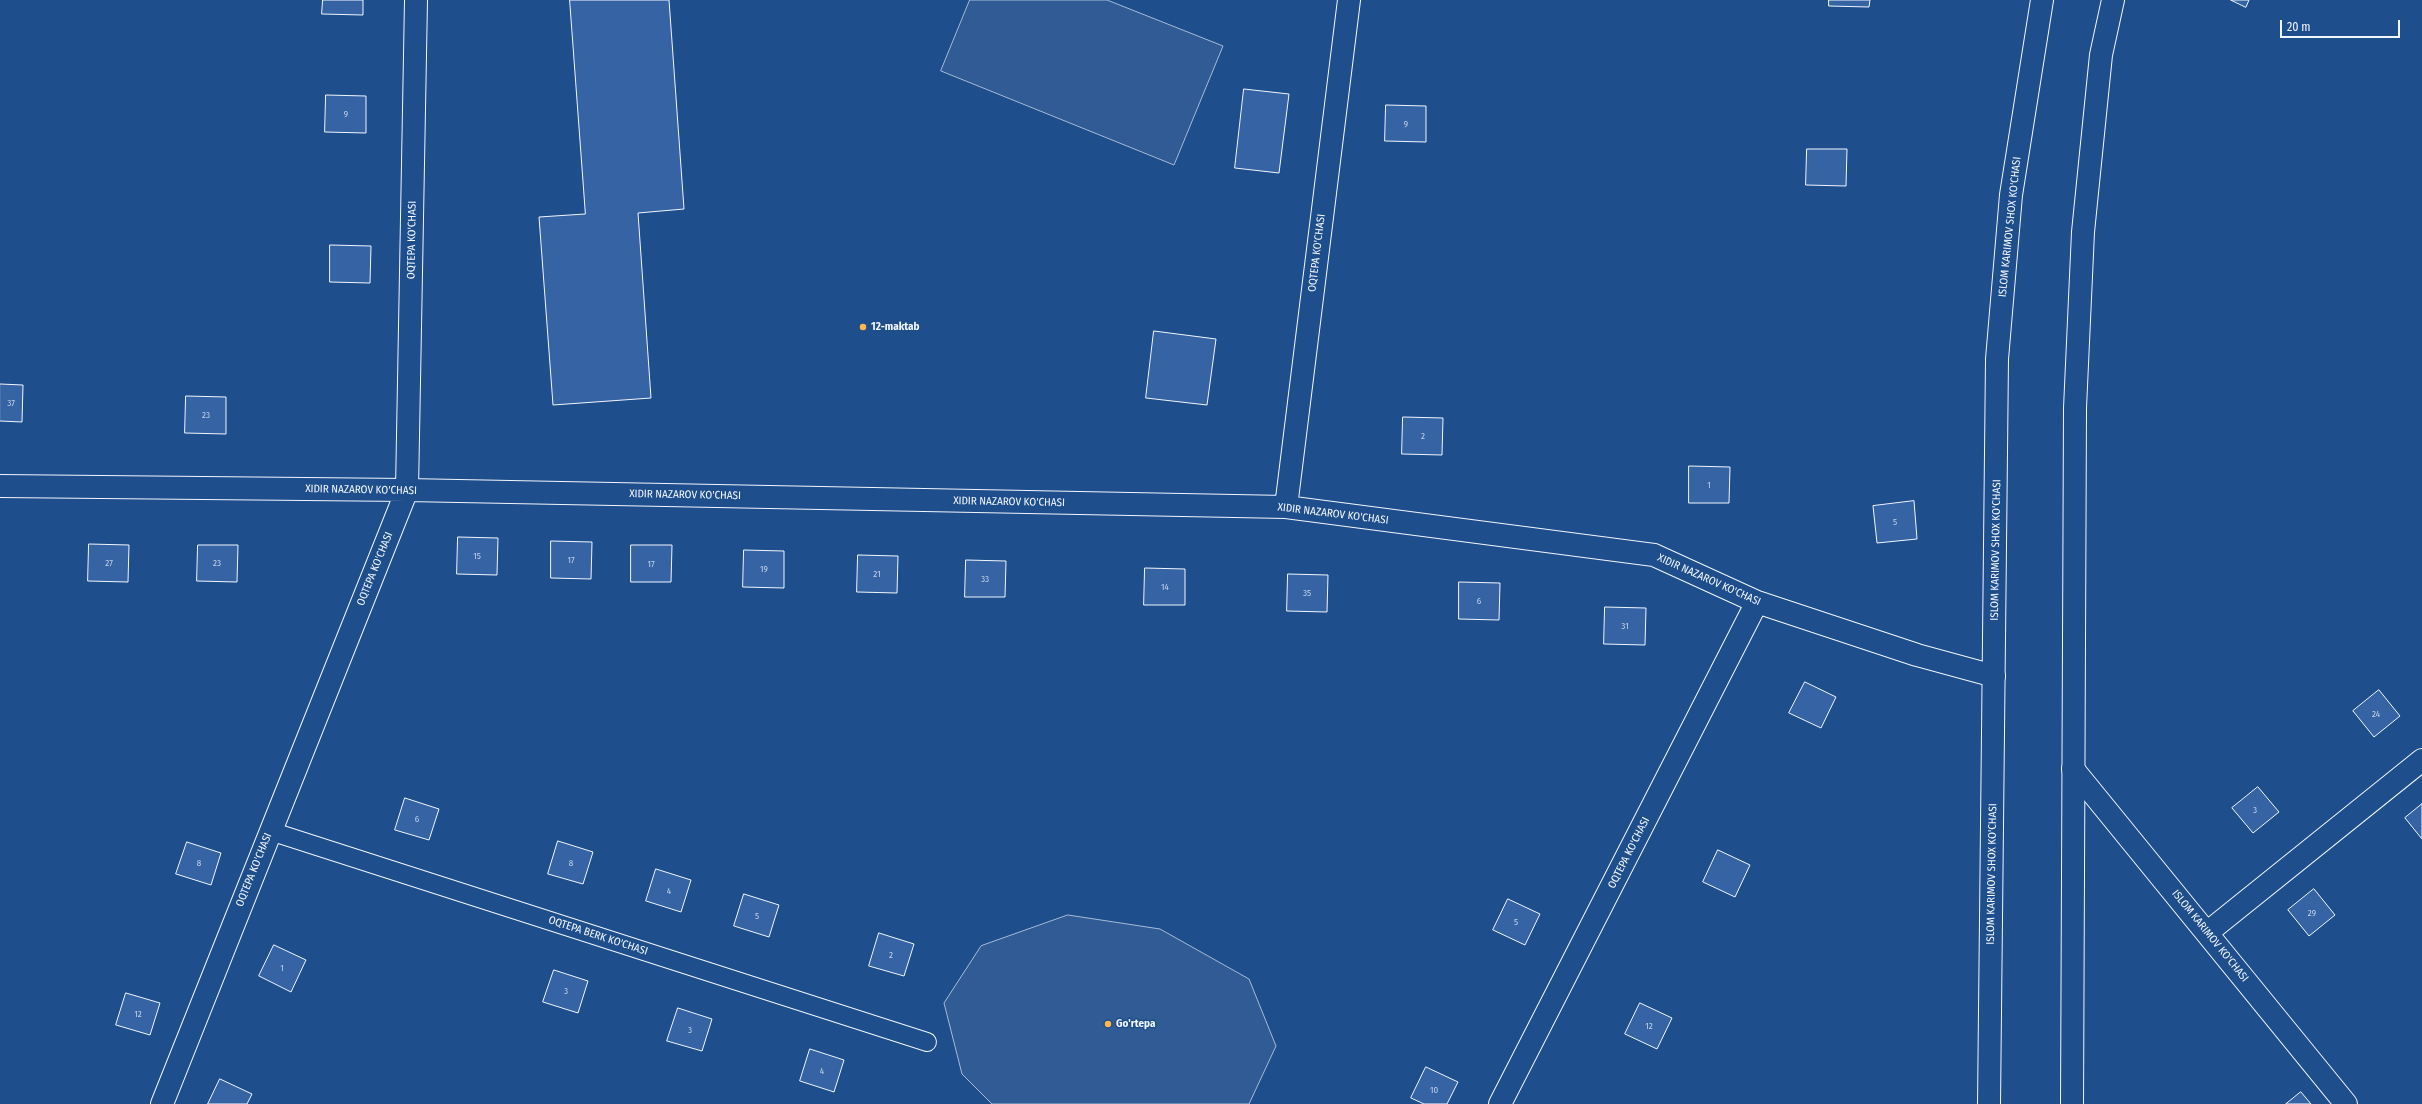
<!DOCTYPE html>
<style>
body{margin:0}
#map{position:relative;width:2422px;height:1104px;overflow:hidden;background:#1f4e8c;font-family:"Fira Sans Condensed",sans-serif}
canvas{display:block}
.scale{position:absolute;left:2280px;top:20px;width:120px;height:18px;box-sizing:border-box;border:2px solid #f2f6ff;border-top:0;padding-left:5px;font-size:12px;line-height:14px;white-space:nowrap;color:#f2f6ff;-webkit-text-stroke:3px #1f4e8c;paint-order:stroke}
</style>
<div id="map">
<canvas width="2422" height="1104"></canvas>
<div class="scale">20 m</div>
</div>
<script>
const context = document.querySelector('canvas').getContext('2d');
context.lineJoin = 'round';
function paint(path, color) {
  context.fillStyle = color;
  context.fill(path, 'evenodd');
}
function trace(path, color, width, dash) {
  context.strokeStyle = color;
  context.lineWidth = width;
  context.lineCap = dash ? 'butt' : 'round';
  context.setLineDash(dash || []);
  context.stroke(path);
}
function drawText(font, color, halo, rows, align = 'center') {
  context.font = font + ' "Fira Sans Condensed",sans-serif';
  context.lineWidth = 3;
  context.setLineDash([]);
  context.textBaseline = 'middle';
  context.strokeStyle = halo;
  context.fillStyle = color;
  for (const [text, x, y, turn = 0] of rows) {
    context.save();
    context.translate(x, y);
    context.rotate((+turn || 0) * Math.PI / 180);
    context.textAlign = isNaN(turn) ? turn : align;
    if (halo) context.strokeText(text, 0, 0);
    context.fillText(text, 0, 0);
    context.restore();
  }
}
const built = new Path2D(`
 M970,0H1107L1223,46L1174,165L941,71Z
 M1068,915L1160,929L1249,979L1276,1046L1249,1104H992L962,1074L944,1003L981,946Z`);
const building = new Path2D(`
 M323,0H363V15L322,14Z
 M570,0H669L684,209L638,213L651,398L553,405L539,217L585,214Z
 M1829,0H1870L1869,7L1829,6Z
 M2231,0H2249L2246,7Z
 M1244,89L1289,94L1279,173L1235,168Z
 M326,95L366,96V133L325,132Z
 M1386,105L1426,106V142L1385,141Z
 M1807,149H1847L1846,186L1806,185Z
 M330,245L371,246L370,283L330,282Z
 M1154,331L1216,339L1207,405L1146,398Z
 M0,384L23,385L22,422L0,421Z
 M186,396L226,397V434L185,433Z
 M1403,417L1443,418L1442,455L1402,454Z
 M1689,466L1730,467L1729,503H1689Z
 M1914,501L1917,539L1877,543L1873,506Z
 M458,537L498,538L497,575L457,574Z
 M551,541L592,542L591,579L551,578Z
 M89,544L129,545L128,582L88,581Z
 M198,545H238L237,582L197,581Z
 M631,545H672L671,582H631Z
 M744,550L784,551V588L743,587Z
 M858,555L898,556L897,593L857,592Z
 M966,560L1006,561L1005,597H965Z
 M1145,568L1185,569V605H1144Z
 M1288,574L1328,575L1327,612L1287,611Z
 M1459,582L1500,583L1499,620L1459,619Z
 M1605,607L1646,608L1645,645L1604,644Z
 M1805,682L1836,697L1821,728L1789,713Z
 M2379,690L2400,716L2374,737L2353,711Z
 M2258,787L2279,812L2253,833L2232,808Z
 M405,798L439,809L429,840L395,830Z
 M2422,804V839L2405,818Z
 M558,841L593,852L583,884L548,874Z
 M187,842L221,853L211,885L176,874Z
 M1718,850L1750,865L1735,897L1703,882Z
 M656,869L691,880L681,912L646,901Z
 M2314,889L2335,915L2309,936L2288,910Z
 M744,894L779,905L769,937L734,926Z
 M1508,899L1540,914L1525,945L1493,930Z
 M879,933L914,944L904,976L869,966Z
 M274,945L306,960L291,992L259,976Z
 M554,970L588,981L578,1013L543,1002Z
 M126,993L160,1003L150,1035L116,1025Z
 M1640,1003L1672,1018L1657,1049L1625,1034Z
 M678,1008L712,1019L702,1051L667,1041Z
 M810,1049L844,1060L834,1092L800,1081Z
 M1426,1067L1458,1082L1447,1104H1424L1411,1098Z
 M220,1079L252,1094L247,1104H208Z
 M2301,1092L2311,1104H2286Z`);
const lane = new Path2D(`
 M270,831L927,1042`);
const street = new Path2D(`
 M0,486L407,490L1286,507L1654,555L1757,602L1917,655L1994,676
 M1286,507L1349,0
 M2073,769L2346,1104
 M2208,932L2422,760
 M162,1104L407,490L416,0
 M1500,1104L1757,602`);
const secondary = new Path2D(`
 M1989,1104L1997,359L2011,195L2042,0
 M2072,1104L2075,408L2083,232L2101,55L2113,0`);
const markers = [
 [863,327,4,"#ffb74d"],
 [1108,1024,4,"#ffb74d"]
];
const numberNames = [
 ["9",346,114],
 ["9",1406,124],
 ["37",11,403],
 ["23",206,415],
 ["2",1423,436],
 ["1",1709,485],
 ["5",1895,522],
 ["15",477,556],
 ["17",571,560],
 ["27",109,563],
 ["23",217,563],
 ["17",651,564],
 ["19",764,569],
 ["21",877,574],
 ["33",985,579],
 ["14",1165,587],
 ["35",1307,593],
 ["6",1479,601],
 ["31",1625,626],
 ["24",2376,714],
 ["3",2255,810],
 ["6",417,819],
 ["8",199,863],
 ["8",571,863],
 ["4",669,891],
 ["29",2312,913],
 ["5",757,916],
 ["5",1516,922],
 ["2",891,955],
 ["1",282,968],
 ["3",566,991],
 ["12",138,1014],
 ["12",1649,1026],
 ["3",690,1030],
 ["4",822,1071],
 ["10",1434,1090]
];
const streetNames = [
 ["ISLOM KARIMOV SHOX KO'CHASI",2010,227,-84],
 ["OQTEPA KO'CHASI",412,240,-89],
 ["OQTEPA KO'CHASI",1317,253,-83],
 ["XIDIR NAZAROV KO'CHASI",361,490,1],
 ["XIDIR NAZAROV KO'CHASI",685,495,1],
 ["XIDIR NAZAROV KO'CHASI",1009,502,1],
 ["XIDIR NAZAROV KO'CHASI",1333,514,7],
 ["ISLOM KARIMOV SHOX KO'CHASI",1996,550,-89],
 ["OQTEPA KO'CHASI",375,569,-68],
 ["XIDIR NAZAROV KO'CHASI",1709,580,24],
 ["OQTEPA KO'CHASI",1629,853,-63],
 ["OQTEPA KO'CHASI",254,870,-68],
 ["ISLOM KARIMOV SHOX KO'CHASI",1992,874,-89],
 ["OQTEPA BERK KO'CHASI",598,936,18],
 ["ISLOM KARIMOV KO'CHASI",2210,936,51]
];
const poiNames = [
 ["12-maktab",871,327],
 ["Go'rtepa",1116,1024]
];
paint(built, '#305b95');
trace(built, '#a8bbd7', 1);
paint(building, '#3563a3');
trace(building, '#f2f6ff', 1);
trace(lane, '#f2f6ff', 20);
trace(street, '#f2f6ff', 24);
trace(secondary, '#f2f6ff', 24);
trace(lane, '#1f4e8c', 18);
trace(street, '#1f4e8c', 22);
trace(secondary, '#1f4e8c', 22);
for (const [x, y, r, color] of markers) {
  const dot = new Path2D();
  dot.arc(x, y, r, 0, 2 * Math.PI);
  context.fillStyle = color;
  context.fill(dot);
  trace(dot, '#1f4e8c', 1.5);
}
drawText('9px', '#c3d1e8', null, numberNames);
drawText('11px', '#f2f6ff', '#1f4e8c', streetNames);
drawText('bold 11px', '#f2f6ff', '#1f4e8c', poiNames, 'left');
</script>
